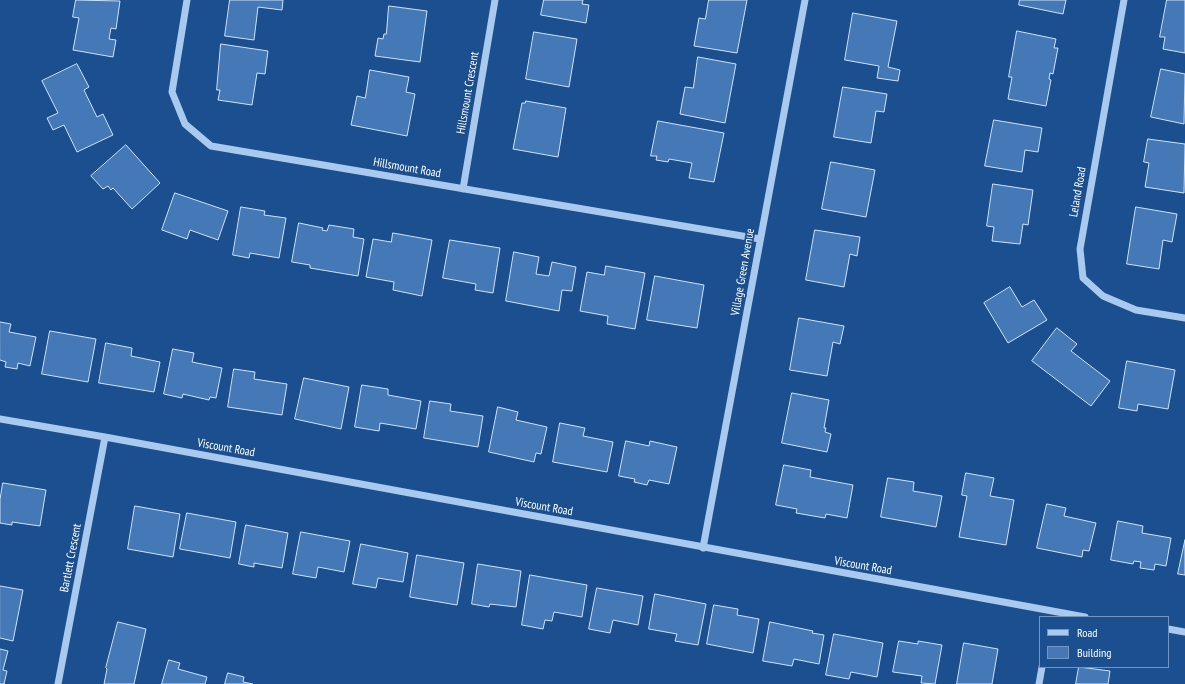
<!DOCTYPE html>
<style>
body{margin:0}
#map{position:relative;width:1185px;height:684px;overflow:hidden;background:#1b4f8f;font-family:"PT Sans Narrow",sans-serif}
canvas{display:block}
.legend{position:absolute;left:1039px;top:616px;width:130px;height:52px;box-sizing:border-box;background:#1b4f8f;border:1px solid #7695bc;margin:0;padding:5px 7px;list-style:none;font-size:12px;color:#fff}
.legend li{display:flex;align-items:center;gap:8px;height:20px}
.legend b{width:20px;border:1px solid #7695bc}
</style>
<div id="map">
<canvas width="1185" height="684"></canvas>
<ul class="legend">
<li><b style="height:5px;background:#a9c9ee"></b>Road</li>
<li><b style="height:11px;background:#4478b7"></b>Building</li>
</ul>
</div>
<script>
const context = document.querySelector('canvas').getContext('2d');
context.lineJoin = 'round';
function paint(path, color) {
  context.fillStyle = color;
  context.fill(path, 'evenodd');
}
function trace(path, color, width, dash) {
  context.strokeStyle = color;
  context.lineWidth = width;
  context.lineCap = dash ? 'butt' : 'round';
  context.setLineDash(dash || []);
  context.stroke(path);
}
function drawText(font, color, halo, rows, align = 'center') {
  context.font = font + ' "PT Sans Narrow",sans-serif';
  context.lineWidth = 3.5;
  context.setLineDash([]);
  context.textBaseline = 'middle';
  context.strokeStyle = halo;
  context.fillStyle = color;
  for (const [text, x, y, turn = 0] of rows) {
    context.save();
    context.translate(x, y);
    context.rotate((+turn || 0) * Math.PI / 180);
    context.textAlign = isNaN(turn) ? turn : align;
    if (halo) context.strokeText(text, 0, 0);
    context.fillText(text, 0, 0);
    context.restore();
  }
}
const building = new Path2D(`
 M76,0L120,1L116,29L111,28L109,39L116,40L113,57L73,50L79,18L73,17Z
 M230,0H283L282,10L258,7L254,40L225,36Z
 M544,0H583L582,4L589,5L586,23L541,15Z
 M709,0H747L737,53L694,46L699,18L705,19Z
 M1020,0H1066L1063,14L1019,5Z
 M1167,0H1185V53L1163,49L1165,37H1160Z
 M389,6L427,11L420,62L375,56L378,38L383,39L384,34H386Z
 M853,13L897,21L888,67L900,70L898,81L877,78L879,66L845,60Z
 M1017,31L1056,39L1054,48H1058L1053,74L1050,73L1049,79L1051,80L1046,106L1008,99L1012,77H1009Z
 M534,32L577,39L569,87L526,79Z
 M221,44L268,51L265,74L257,73L252,105L218,100L220,90H217Z
 M698,57L736,64L725,123L680,114L685,87L693,88Z
 M77,64L89,87L84,90L97,117L103,114L113,135L77,152L64,125L53,130L47,118L58,113L42,81Z
 M1161,69L1185,74L1184,124L1151,117Z
 M370,70L409,77L406,92L415,94L407,136L351,125L357,96L365,98Z
 M843,87L887,94L884,112L876,111L871,143L834,137Z
 M526,101L566,108L558,157L513,149L522,103H525Z
 M994,120L1042,128L1038,152L1025,150L1022,172L985,166Z
 M658,121L724,133L714,182L689,178L692,163L669,159L668,162L656,160L657,156H651Z
 M1148,139L1185,144L1184,193L1145,187L1149,163L1144,162Z
 M126,145L160,183L132,209L113,188L111,190L108,186L103,189L91,176Z
 M831,162L875,170L866,217L822,209Z
 M993,184L1033,190L1028,225L1023,224L1020,244L992,241L994,227L987,226Z
 M175,193L228,211L218,240L190,230L187,239L162,230Z
 M241,207L265,211L264,215L286,218L279,258L250,253L249,258L233,255Z
 M1136,207L1177,214L1172,242L1163,240L1159,269L1127,264Z
 M299,223L323,228L322,230L327,231L329,225L354,229L353,237L364,239L358,276L310,268V265L292,262Z
 M815,230L860,237L857,256L850,254L844,287L806,280Z
 M393,233L432,240L422,296L393,290L394,282L366,277L373,239L391,242Z
 M450,240L500,248L493,293L475,290L476,284L443,278Z
 M514,252L539,257L536,274L549,276L552,262L576,267L572,291L562,290L559,311L506,301Z
 M606,266L645,273L635,329L607,324L608,316L580,311L587,272L604,275Z
 M655,276L704,285L697,328L647,320Z
 M1010,287L1022,307L1034,300L1047,320L1008,343L984,303Z
 M799,318L844,326L840,344L833,342L827,376L790,370Z
 M0,322L11,324L9,332L36,337L30,366L18,363L17,369L5,367L6,362L0,360Z
 M1057,328L1077,344L1071,351L1110,381L1091,406L1032,361Z
 M50,331L96,339L88,382L42,374Z
 M106,343L132,348L131,356L160,362L154,392L99,383Z
 M173,349L194,353L192,362L222,368L216,398L210,397L209,400L183,394L182,398L164,394Z
 M1127,361L1175,370L1168,409L1138,404L1137,411L1119,408Z
 M234,369L255,372L254,379L287,384L282,415L228,407Z
 M304,378L349,387L341,429L295,419Z
 M362,385L388,389V395L421,401L416,429L380,423L379,431L355,427Z
 M792,393L829,400L824,428H826L825,432L831,434L827,452L782,443Z
 M430,401L451,404L450,411L483,416L478,447L424,438Z
 M498,407L518,412L516,420L547,427L541,454L536,453L534,462L489,452Z
 M560,423L585,428L583,436L613,442L607,472L553,462Z
 M626,441L649,446L650,441L677,447L669,484L649,480L647,485L634,482L635,479L619,476Z
 M784,465L811,470L810,477L853,485L847,518L826,514L825,518L796,513L797,509L776,505Z
 M966,473L994,478L990,496L1014,500L1006,545L959,537L967,496L962,495Z
 M888,478L914,482L913,491L942,496L936,527L881,517Z
 M3,483L46,490L40,526L12,522V525L0,523V500Z
 M1047,504L1066,508L1064,516L1096,523L1089,551L1083,550L1082,557L1037,548Z
 M135,506L180,514L173,557L128,549Z
 M187,513L236,522L230,558L180,549Z
 M1118,521L1143,526L1142,533L1171,538L1166,566L1155,564L1154,570L1140,568L1141,562L1134,561L1133,564L1111,560Z
 M246,525L288,533L282,568L254,563V567L239,564Z
 M301,532L350,541L344,572L318,567L316,578L293,574Z
 M1185,540V575L1178,574Z
 M361,544L408,553L403,582L378,578L376,588L353,584Z
 M417,555L464,563L457,605L410,597Z
 M478,564L521,571L516,607L490,604L489,607L472,604Z
 M530,575L587,585L582,617L554,612L552,621L545,620L543,629L522,625Z
 M0,586L23,590L13,641L0,638Z
 M597,588L643,596L638,625L613,620L610,633L589,629Z
 M655,594L706,604L698,645L675,641L677,634L649,629Z
 M714,605L738,609L737,615L759,619L753,653L707,644Z
 M118,622L146,629L134,684H104L107,669L106,668Z
 M770,622L813,631L812,633L824,635L819,664L794,659L792,666L763,661Z
 M834,634L883,643L877,677L851,672L849,679L826,675Z
 M899,641L918,644V641L942,645L935,684L921,683L922,676L893,672Z
 M964,643L998,649L992,684H957Z
 M0,649L8,651L3,670L7,671L4,684H0Z
 M169,660L180,663L178,669L207,677L205,684H162Z
 M1079,667L1110,671L1108,684H1076Z
 M228,673L244,677L243,682L253,684H225Z`);
const minor = new Path2D(`
 M187,0L172,92L185,124L211,146L760,239
 M1124,0L1080,249L1083,278L1103,296L1136,310L1185,318
 M463,189L495,0
 M0,419L105,437L1085,617
 M703,548L805,0
 M1168,629L1185,632
 M58,684L105,437
 M1039,684L1042,667`);
const streetNames = [
 ["Hillsmount Crescent",468,93,-80],
 ["Hillsmount Road",407,168,10],
 ["Leland Road",1078,192,-80],
 ["Village Green Avenue",743,272,-80],
 ["Viscount Road",226,448,10],
 ["Viscount Road",544,507,10],
 ["Bartlett Crescent",71,558,-79],
 ["Viscount Road",863,566,10]
];
paint(building, '#4478b7');
trace(building, '#cfe3fa', 1);
trace(minor, '#a9c9ee', 7);
drawText('12px', '#fff', '#1b4f8f', streetNames);
</script>
